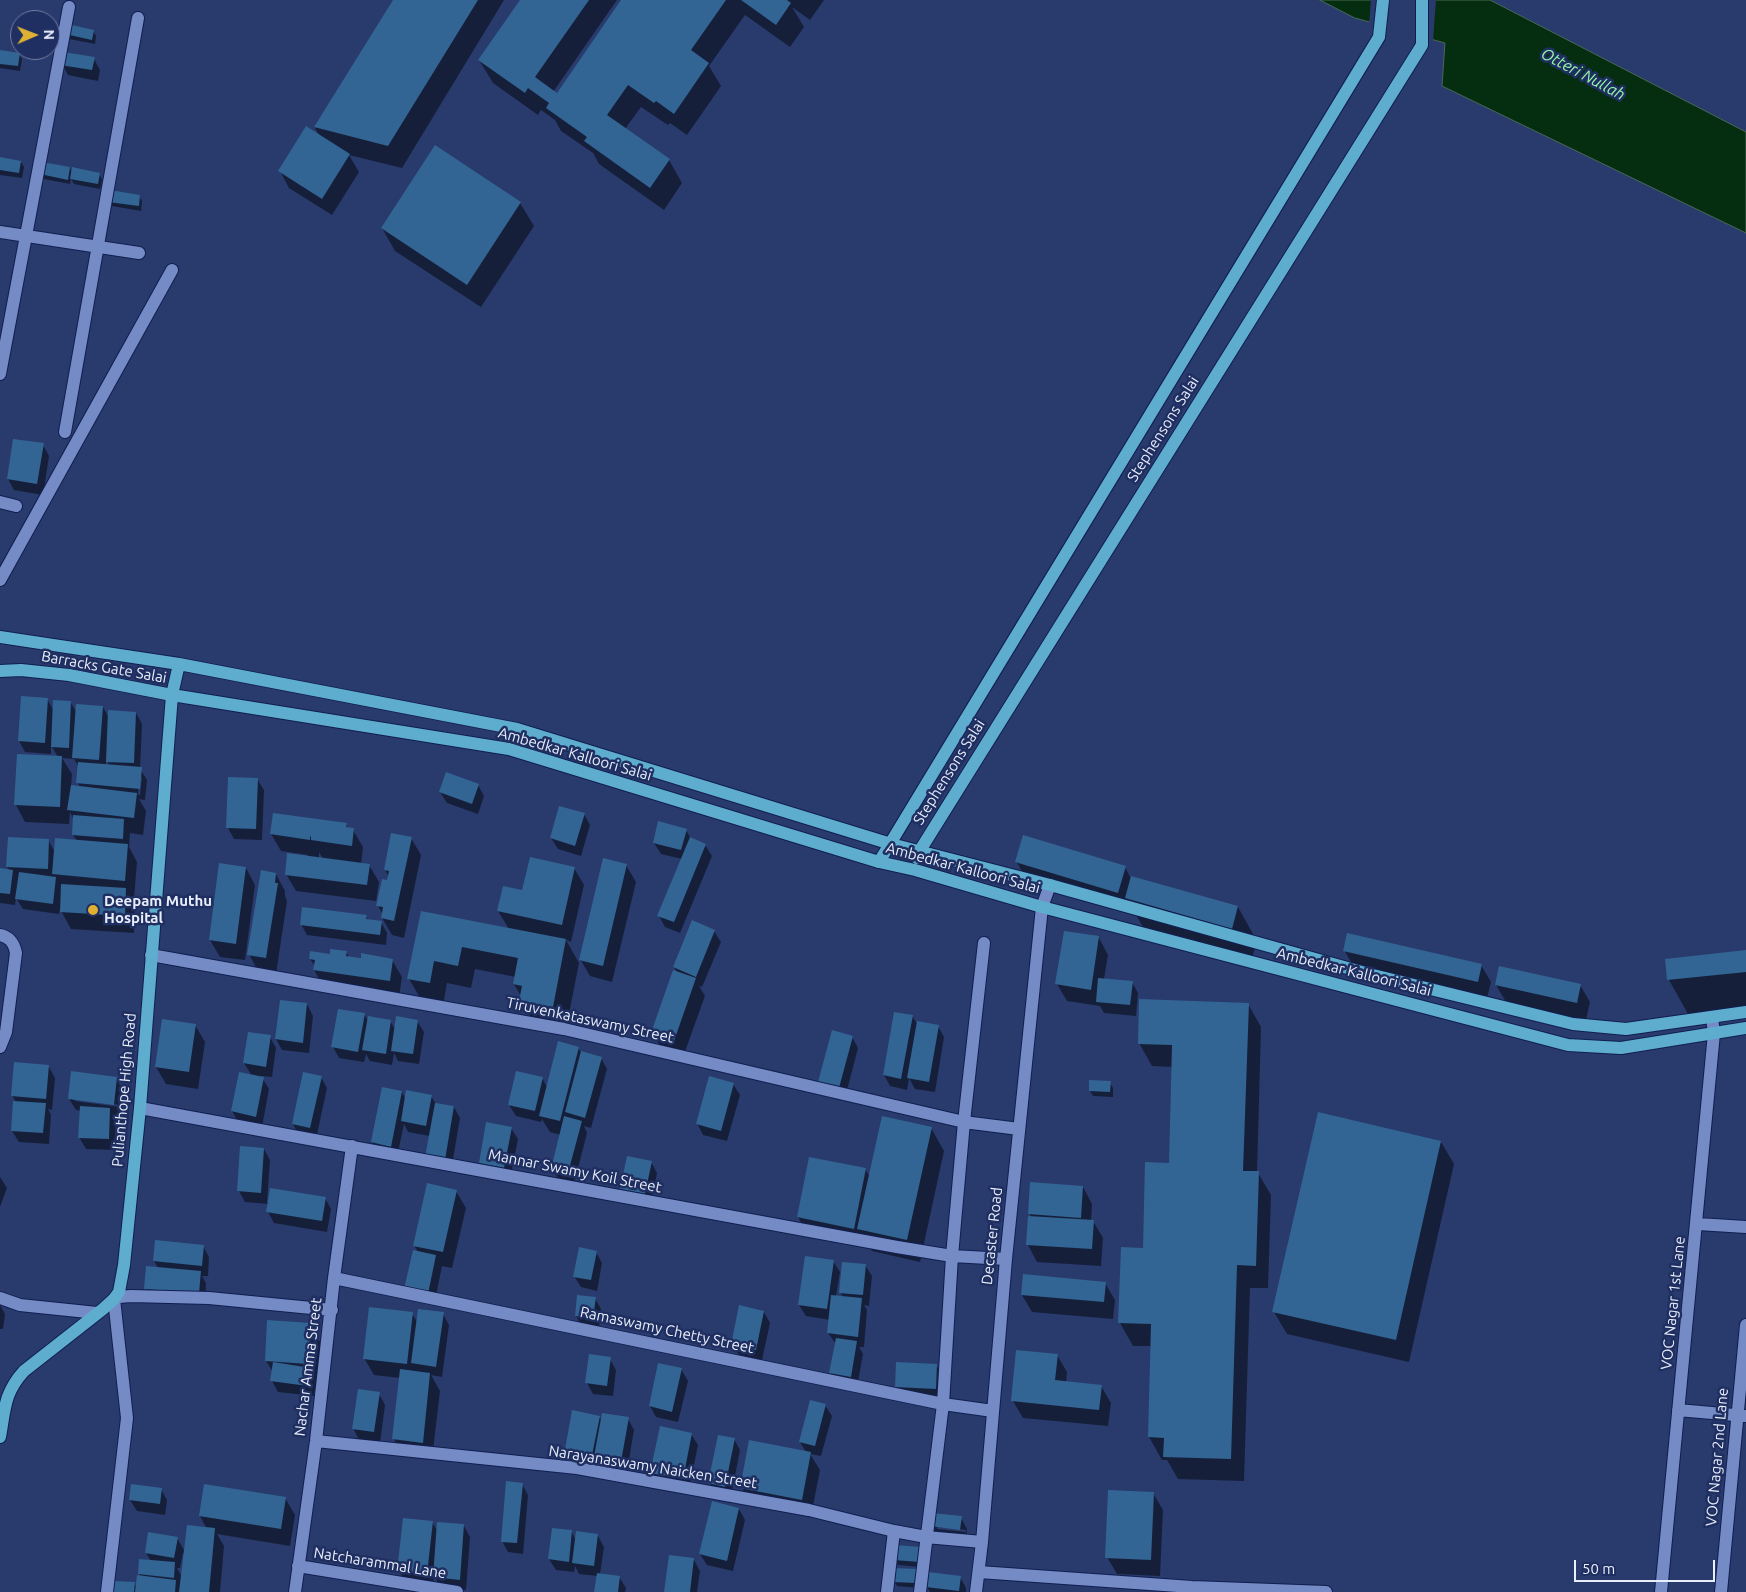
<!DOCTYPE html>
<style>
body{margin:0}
#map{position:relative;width:1746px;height:1592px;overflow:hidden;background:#293a6d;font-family:Ubuntu,sans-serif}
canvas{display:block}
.north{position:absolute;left:10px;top:10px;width:50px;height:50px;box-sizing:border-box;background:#1f2f61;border:1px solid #707b9f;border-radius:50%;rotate:89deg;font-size:14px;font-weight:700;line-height:20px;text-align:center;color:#e9eefb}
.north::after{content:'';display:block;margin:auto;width:18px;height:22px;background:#deb133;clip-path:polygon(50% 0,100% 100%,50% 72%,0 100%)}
.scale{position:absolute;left:1574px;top:1560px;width:141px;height:22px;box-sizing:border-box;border:2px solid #e9eefb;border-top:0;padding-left:6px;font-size:15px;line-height:18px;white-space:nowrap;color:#e9eefb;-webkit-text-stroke:4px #1f2f61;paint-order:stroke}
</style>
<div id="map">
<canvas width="1746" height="1592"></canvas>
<div class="north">N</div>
<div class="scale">50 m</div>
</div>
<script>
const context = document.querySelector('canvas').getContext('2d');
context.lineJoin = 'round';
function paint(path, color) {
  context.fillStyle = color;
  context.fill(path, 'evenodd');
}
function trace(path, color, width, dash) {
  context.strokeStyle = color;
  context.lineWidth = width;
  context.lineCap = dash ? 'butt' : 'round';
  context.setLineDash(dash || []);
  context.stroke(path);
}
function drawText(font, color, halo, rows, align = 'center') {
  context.font = font + ' Ubuntu,sans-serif';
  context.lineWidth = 5;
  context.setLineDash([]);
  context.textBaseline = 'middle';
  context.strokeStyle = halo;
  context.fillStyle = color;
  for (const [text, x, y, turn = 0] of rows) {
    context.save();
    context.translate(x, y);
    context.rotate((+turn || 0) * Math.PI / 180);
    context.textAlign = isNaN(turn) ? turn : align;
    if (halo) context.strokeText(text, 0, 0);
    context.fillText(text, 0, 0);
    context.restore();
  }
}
const water = new Path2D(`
 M1320,0H1490L1746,132V233L1442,86L1445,43L1355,18Z`);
const pier = new Path2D(`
 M1371,0H1436L1433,40L1419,39L1369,25Z`);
const shadow = new Path2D(`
 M395,0H504L402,168L349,155L359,172L332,215L289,188L280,171L320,137L315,128Z
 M521,0H617L553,92L557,95L623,0H824L810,20L792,7L804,27L790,47L745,15L709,66L721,86L687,135L670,123L668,125L641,107L625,129L669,160L682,183L664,210L599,164L593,153L561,131L555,120L541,110L538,115L493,83L479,60Z
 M93,31L96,36L95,44L69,39L66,34Z
 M0,51L19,54L22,59L20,71L0,68Z
 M94,59L100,70L98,81L68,75L62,64Z
 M0,158L21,162L24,167L22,178L0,175Z
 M70,168L72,173L99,174L102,179L100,189L74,184L71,179L70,184L44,179L41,174Z
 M139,196L142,201L141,211L112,206L109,201Z
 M520,203L534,226L481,307L395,251L382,228Z
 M43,445L49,456L43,495L14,490L8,479Z
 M47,699L54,711L71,703L77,713L103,707L109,718L136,713L142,724L140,769L147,780L145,800L139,799L146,811L143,835L130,833L129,847L137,862L134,898L130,897L135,906L134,933L71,929L60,909L59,914L23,909L16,898L15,905L0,903V869L9,870L7,867L48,840L55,852L77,841L73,835L74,820L70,812L69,824L25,822L16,805L58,757L51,745V754L25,752L19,741ZM62,758L74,759L79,767L78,783L80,787L71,786L72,774ZM106,759L110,766H106ZM139,777H142L140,795H138Z
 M257,779L264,790L262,840L234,839L228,828Z
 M478,785L484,796L478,814L447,803L440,792Z
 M274,814L346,824L348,829L353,830L363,847L361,864L369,865L379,882L376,901L296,891L286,874L307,857L308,855L281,851L271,834ZM319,852L323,859H319Z
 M584,814L590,825L581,856L558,849L551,838Z
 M686,830L691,839L705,845L712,856L680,933L665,927L659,916L682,859L661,854L654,843Z
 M411,838L421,855L404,938L392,935L382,918L383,915L378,906L389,877L385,870Z
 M1016,861L1125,867L1130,877L1238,907L1257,941L1251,962L1146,932L1129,903L1026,878Z
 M626,865L636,882L612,982L590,976L580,959Z
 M246,868L255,885L245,960L220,957L210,940Z
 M574,868L584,885L571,942L566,940L579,963L566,1029L534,1023L521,1001V996L514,984L516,977L475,969L471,988L447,983L443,1006L422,1001L409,979L422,912L509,929L498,911L523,891Z
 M276,874L285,891V896L287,901L276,974L258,971L249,954Z
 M366,916L368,920L381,922L387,933L386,945L307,935L301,924Z
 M714,931L721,942L702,987L699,986L705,996L683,1057L662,1049L652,1032L677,972L674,967Z
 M1099,938L1108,955L1104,979L1132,982L1138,993L1136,1016L1104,1013L1100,1006L1067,1001L1057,984Z
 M1344,950L1481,965L1491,982L1487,998L1354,967Z
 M1746,951V1008L1688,1014L1669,980L1667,960Z
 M346,952L349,957L392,960L402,977L399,997L324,987L314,970L315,966L310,959Z
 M1496,985H1580L1590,1002L1586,1020L1506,1002Z
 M307,1004L313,1016L309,1053L282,1050L276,1039Z
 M1248,1004L1261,1027L1257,1173H1258L1271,1195L1268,1288H1250L1244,1481L1178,1479L1167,1460H1162L1149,1437L1152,1346H1133L1120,1323L1122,1248L1144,1249L1170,1164L1173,1067L1152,1066L1139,1043Z
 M364,1014L368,1021H390L395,1029L417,1021L424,1032L419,1064L398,1061L394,1053L392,1065L370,1061L366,1054L364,1062L339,1058L333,1047Z
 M912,1016L918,1025L938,1026L944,1037L935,1092L915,1089L909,1078L907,1090L890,1086L884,1075Z
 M195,1025L205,1042L198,1089L166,1084L156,1067Z
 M270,1037L276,1048L272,1077L261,1076L269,1089L262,1127L238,1122L232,1111L252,1076L244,1063Z
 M852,1037L858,1048L845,1098L826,1093Z
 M578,1048L581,1052L601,1058L607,1069L591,1128L584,1126L587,1133L574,1184L559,1180L552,1169L561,1135L550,1132L542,1119L541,1122L516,1116L509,1105L542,1078L547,1087Z
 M49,1067L55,1078L52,1110L48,1109L51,1115L49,1144L19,1142L12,1131L16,1102L12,1095Z
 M321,1077L327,1088L316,1139L299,1135L293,1124Z
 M116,1078L122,1089L119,1116L113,1115L116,1120L114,1150L86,1149L79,1137L81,1111L76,1110L69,1099ZM75,1099L120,1105V1107L75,1101Z
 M1110,1083L1113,1088V1097L1093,1096L1090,1091Z
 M733,1084L740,1095L727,1141L703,1135L697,1123Z
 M402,1092L406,1100L431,1096L436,1104L454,1107L460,1118L451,1171L430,1136L408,1132L404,1124L397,1157L379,1153L372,1142Z
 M511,1128L518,1139L510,1179L486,1174L480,1163Z
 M931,1128L944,1151L920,1262L872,1251L865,1239L808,1234L798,1217L865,1169L870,1177Z
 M1441,1142L1454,1164L1409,1362L1287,1334L1274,1312Z
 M264,1149L270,1160L267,1202L325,1198L331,1209L327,1232L274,1223L268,1212L269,1204L245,1202L239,1191Z
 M651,1162L657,1173L651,1205L628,1200L621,1188Z
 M0,1177L7,1188L0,1207Z
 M1083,1187L1092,1204L1091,1221H1093L1103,1238L1101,1266L1037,1262L1028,1245L1032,1217L1029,1213Z
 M456,1191L466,1208L452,1268L442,1266L434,1305L412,1300L418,1252L414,1245Z
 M203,1246L209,1257L208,1276H202L206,1283L205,1304L152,1300L146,1289L159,1269L154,1261Z
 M596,1252L602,1263L597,1291L581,1287L574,1276Z
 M833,1261L840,1272L836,1296L843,1297L840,1292L865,1265L872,1276L869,1306L864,1305L867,1310L864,1347H859L863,1354L857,1387L837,1384L831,1373L836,1344L828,1333L830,1320L806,1316L799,1305Z
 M1105,1283L1115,1300L1113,1319L1032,1312L1022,1295Z
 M595,1298L601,1309L599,1329L582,1327L576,1316Z
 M0,1305L5,1314L3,1329H0Z
 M764,1312L770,1323L762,1360L739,1355L732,1344Z
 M412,1314L418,1323L443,1314L449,1325L442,1377L431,1375L440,1391L432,1459L403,1456L394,1439L400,1378L374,1375L364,1358Z
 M310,1325L320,1342L318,1380H316L314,1396L278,1392L272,1381L273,1372L266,1361Z
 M1057,1355L1067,1372L1066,1383L1101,1386L1111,1403L1108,1426L1023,1418L1013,1401Z
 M610,1359L616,1370L613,1396L593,1394L587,1383Z
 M936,1365L943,1376L942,1400L903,1398L896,1387Z
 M681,1369L688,1381L678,1422L656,1417L650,1406Z
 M379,1394L385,1405L380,1443L359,1440L353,1428Z
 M825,1405L832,1416L821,1456L810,1454L820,1470L811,1516L752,1505L742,1488L806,1452L800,1442Z
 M599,1417L602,1421L628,1419L634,1430L626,1477L571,1466L565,1455Z
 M691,1434L698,1445L689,1490L658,1484L652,1473Z
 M734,1439L740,1450L731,1497L716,1494L710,1483Z
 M522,1484L528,1495L523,1554L508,1552L502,1541Z
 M161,1489L167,1500L165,1515L137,1511L130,1500Z
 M1153,1493L1163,1510L1160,1576L1117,1574L1107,1557Z
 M285,1498L295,1515L290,1546L217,1534L224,1546L220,1592H112L134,1583L137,1588L141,1577L139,1574L151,1561L146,1553L177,1538L185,1552L207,1529L200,1516ZM183,1553H185L182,1577L177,1568H180Z
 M739,1509L745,1520L733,1571L707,1565L700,1554Z
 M961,1518L967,1529L966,1541L938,1537L932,1526ZM937,1526L966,1530V1532L937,1529Z
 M432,1522L438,1532L464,1526L470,1537L466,1590L441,1588L434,1576L433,1585L405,1581L399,1570Z
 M571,1531L576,1540L598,1536L604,1547L600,1574L619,1577L626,1588L625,1592H595L598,1576L579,1574L575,1566L574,1572L556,1570L549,1559Z
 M920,1548L922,1567L898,1565L895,1560Z
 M694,1560L700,1571L697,1592H665Z
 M917,1570L919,1588L897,1586L894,1581Z
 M960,1577L966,1588V1592H930L927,1587Z`);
const building = new Path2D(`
 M393,0H478L388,146L314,127Z
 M520,0H589L535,77L557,93L621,0H726L691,50L709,63L674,114L656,101L654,103L628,85L607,115L670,159L650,188L584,141L587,137L546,108L549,103L528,88L525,93L478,60Z
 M741,0H787L791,3L776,25Z
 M67,24L94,30L92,40L65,34Z
 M0,50L20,53L18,66L0,64Z
 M63,52L95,57L92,70L60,65Z
 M306,126L350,154L322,199L278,171Z
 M435,145L521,202L467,285L381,228Z
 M0,157L21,161L19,173L0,170Z
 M42,162L70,167L68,180L40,174Z
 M72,167L100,173L98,184L70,179Z
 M110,190L140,195L139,206L108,202Z
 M13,439L44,443L37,484L7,479Z
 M21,696L48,698L45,743L18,741Z
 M53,700L71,701L69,748L51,747Z
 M76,704L103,706L99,760L72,758Z
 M108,710L136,712L134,763L106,762Z
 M17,754L62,756L60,807L14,805Z
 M78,762L142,767L140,789L76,783Z
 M446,772L479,784L472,804L439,792Z
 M228,777L258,778L256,829L226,828Z
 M71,785L137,793L134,818L67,810Z
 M559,806L585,813L575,846L550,838Z
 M273,813L347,823L346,827L354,828L352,846L311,840V837L310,836V840L270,834Z
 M73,815L124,819L123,839L72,835Z
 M658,821L687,829L681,850L653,843Z
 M391,833L412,837L394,921L381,918L383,907L376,906L382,879L387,880L389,871L384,870Z
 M1023,835L1126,866L1118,893L1015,862Z
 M8,837L49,839L48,869L6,867Z
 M690,837L706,844L674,922L657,916Z
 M55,838L128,844L125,881L52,874Z
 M287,853L370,864L367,885L285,875Z
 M530,857L575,867L562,925L497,911L503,886L522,890Z
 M603,858L627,864L603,966L579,960Z
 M219,863L246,867L236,944L209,940Z
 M0,868L13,870L10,894L0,893Z
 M261,870L276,873L275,883H278L266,958L247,955Z
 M19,872L56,877L53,904L15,899Z
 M1131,876L1238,906L1232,929L1125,898Z
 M61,884L126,888L125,916L60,912Z
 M302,907L367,915L366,919L382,921L380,935L300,925Z
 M421,911L566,939L553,1007L519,1001L522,986L513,984L518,958L462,947L458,966L434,961L430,983L407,979Z
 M692,920L715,930L696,977L673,967Z
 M1064,931L1099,936L1091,990L1055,984Z
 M1347,933L1482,964L1478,982L1343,951Z
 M330,949L347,951L346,956L361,958V953L393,959L390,981L313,970L315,960L309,959L310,951L330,954Z
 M1746,950V972L1667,980L1665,959Z
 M1499,966L1581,984L1577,1003L1495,985Z
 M673,970L696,978L674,1041L651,1033Z
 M1098,978L1133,981L1130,1005L1096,1002Z
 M1139,999L1249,1003L1243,1171H1259L1256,1266L1237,1265L1231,1459L1163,1457L1164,1438L1148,1437L1151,1324L1118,1323L1121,1247L1143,1248L1145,1162L1169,1163L1172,1045L1138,1044Z
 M280,1000L307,1003L303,1043L275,1039Z
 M338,1009L365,1013L358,1052L331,1047Z
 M894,1012L913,1015L901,1079L883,1075Z
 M368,1016L391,1020L386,1054L362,1050Z
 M396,1016L418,1020L413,1054L391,1051Z
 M162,1019L196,1024L189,1072L155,1067Z
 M917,1021L939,1025L929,1082L907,1078Z
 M832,1030L853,1036L839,1088L818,1082Z
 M248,1032L271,1035L266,1067L243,1063Z
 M558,1041L579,1047L560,1121L539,1116Z
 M581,1051L602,1057L585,1118L565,1112Z
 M14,1062L49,1065L46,1099L11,1096Z
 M71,1071L117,1077L114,1105L68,1099Z
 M516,1071L543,1077L535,1111L508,1105Z
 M239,1072L264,1077L256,1117L231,1111Z
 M303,1072L322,1076L310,1128L292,1124Z
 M709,1076L734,1083L721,1131L696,1124Z
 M1089,1080L1111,1081L1110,1092L1089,1091Z
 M382,1087L402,1091L391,1147L371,1142Z
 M406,1090L432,1095L426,1126L401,1121Z
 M13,1101L46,1103L43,1133L11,1131Z
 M435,1103L454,1106L445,1160L425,1157Z
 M80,1106L110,1108L109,1139L78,1138Z
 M1318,1112L1441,1141L1396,1340L1272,1312Z
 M564,1116L582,1121L568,1173L551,1169Z
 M882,1116L932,1127L907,1240L857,1229Z
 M486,1122L512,1127L504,1168L479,1163Z
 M240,1146L264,1148L261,1193L237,1191Z
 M627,1156L652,1161L645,1194L620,1189Z
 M809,1157L866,1168L854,1229L797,1217Z
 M1030,1182L1083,1186L1081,1218L1028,1214Z
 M427,1183L457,1190L443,1252L413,1246Z
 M270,1188L326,1197L322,1221L266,1212Z
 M1028,1216L1094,1220L1092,1249L1026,1245Z
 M155,1240L204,1245L202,1266L153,1261Z
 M579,1247L597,1251L591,1280L573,1277Z
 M413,1250L436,1255L428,1294L404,1289Z
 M805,1256L834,1260L827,1309L798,1305Z
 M842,1262L866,1264L863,1295L839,1293Z
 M146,1266L201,1271L199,1293L144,1289Z
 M1023,1274L1106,1282L1104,1302L1021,1295Z
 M577,1295L596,1297L593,1318L575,1316Z
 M831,1295L862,1298L858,1337L827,1333Z
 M739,1305L764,1311L756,1350L731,1345Z
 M369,1307L413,1312L407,1364L363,1359Z
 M418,1309L444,1312L436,1367L411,1363Z
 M267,1320L311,1323L308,1364L265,1361Z
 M836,1338L857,1341L851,1377L829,1373Z
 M1016,1350L1058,1354L1055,1380L1102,1385L1099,1410L1011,1401Z
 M589,1354L611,1357L607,1386L585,1383Z
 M273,1362L311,1368L308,1386L270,1381Z
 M896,1362L937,1364L936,1389L895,1387Z
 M658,1363L682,1368L672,1412L649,1406Z
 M400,1369L430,1373L423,1443L392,1439Z
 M358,1389L380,1392L374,1432L352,1429Z
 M810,1400L826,1404L815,1446L799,1442Z
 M572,1410L600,1416L591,1460L564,1455Z
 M602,1413L629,1417L620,1467L593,1462Z
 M660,1426L692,1433L683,1479L650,1473Z
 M718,1435L735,1438L725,1487L708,1483Z
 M749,1440L811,1452L802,1500L740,1488Z
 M506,1481L523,1483L517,1543L501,1542Z
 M131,1484L162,1488L160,1504L129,1500Z
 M204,1484L286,1497L281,1529L199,1516Z
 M1108,1490L1154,1492L1151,1560L1105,1558Z
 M712,1501L739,1508L727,1561L699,1554Z
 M932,1513L962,1516L960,1530L930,1526Z
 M403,1518L433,1521L427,1574L397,1571Z
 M437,1522L464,1524L460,1580L433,1577Z
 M187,1525L215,1528L209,1592H179Z
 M552,1528L572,1530L569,1562L548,1559Z
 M576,1531L598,1534L594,1566L572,1563Z
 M148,1532L178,1537L174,1558L145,1553Z
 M895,1545L921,1547L920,1562L894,1560Z
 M669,1555L694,1558L690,1592H664Z
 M139,1559L175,1562L174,1578L138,1574Z
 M893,1568L918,1569L917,1583L892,1582Z
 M928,1572L961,1576L959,1591L926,1587Z
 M597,1573L620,1576L618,1592H594Z
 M137,1575L176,1580L175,1592H135Z
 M112,1581L135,1582L134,1592H111Z`);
const minor = new Path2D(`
 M0,232L139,253
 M0,374L69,7
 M65,432L138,18
 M0,502L16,506
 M0,580L172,270
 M0,935C10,937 14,943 16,953L6,1032L0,1047
 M151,955L564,1029L964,1122L1019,1129
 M140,1108L897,1247L952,1256L1006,1259
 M1698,1224L1746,1227
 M334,1278L943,1404L993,1411
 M0,1298L20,1305L97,1313
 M1678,1410L1746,1416
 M316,1441L577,1468L809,1510L894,1531L926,1537L982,1542
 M298,1566L457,1592
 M979,1572L1192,1587L1326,1592
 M107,1592L127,1418L114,1299L119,1297L131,1296L209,1298L332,1310
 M295,1592L316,1441L334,1278L352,1146
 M887,1592L894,1531
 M920,1592L943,1404L952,1256L964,1122L984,943
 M976,1592L982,1542L1006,1259L1042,907L1050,885
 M1661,1592C1678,1406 1698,1220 1714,1033L1712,1018
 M1721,1592L1746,1325`);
const major = new Path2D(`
 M0,637L179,664L517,729L891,844L1050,885L1369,974L1573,1024L1626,1029L1746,1012
 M0,671L21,670L69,675L172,695L509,749L879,862L915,870L1042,907L1568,1045L1621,1048L1746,1028
 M917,858L919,852L1422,45V0
 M879,862L1379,37L1383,0
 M0,1437C5,1409 4,1393 24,1371L103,1309L114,1299L119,1292L124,1265L140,1108L172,695L179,664`);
const markers = [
 [93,910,6,"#deb133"]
];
const streetNames = [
 ["Stephensons Salai",1163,429,-58],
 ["Barracks Gate Salai",104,667,10],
 ["Ambedkar Kalloori Salai",575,754,16],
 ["Stephensons Salai",949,772,-58],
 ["Ambedkar Kalloori Salai",963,868,15],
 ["Ambedkar Kalloori Salai",1354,972,14],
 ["Tiruvenkataswamy Street",590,1020,12],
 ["Pulianthope High Road",124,1090,-85],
 ["Mannar Swamy Koil Street",575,1171,11],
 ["Decaster Road",992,1236,-84],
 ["VOC Nagar 1st Lane",1673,1303,-84],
 ["Ramaswamy Chetty Street",667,1330,12],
 ["Nachar Amma Street",308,1367,-83],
 ["VOC Nagar 2nd Lane",1717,1457,-85],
 ["Narayanaswamy Naicken Street",653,1467,9],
 ["Natcharammal Lane",380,1563,9]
];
const poiNames = [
 ["Deepam Muthu",104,901],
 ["Hospital",104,918]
];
const waterNames = [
 ["Otteri Nullah",1583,74,28]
];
paint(water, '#042e0f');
trace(water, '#496856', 1);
paint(pier, '#293a6d');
paint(shadow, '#0007');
paint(building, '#326593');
trace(minor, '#111f50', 14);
trace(major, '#111f50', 14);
trace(minor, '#758bc6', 12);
trace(major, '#5eadce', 12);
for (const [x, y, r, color] of markers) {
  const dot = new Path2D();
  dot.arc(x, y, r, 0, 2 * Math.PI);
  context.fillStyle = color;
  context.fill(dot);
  trace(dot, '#1f2f61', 2);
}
drawText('15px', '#e9eefb', '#1f2f61', streetNames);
drawText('bold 15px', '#e9eefb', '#1f2f61', poiNames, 'left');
drawText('italic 16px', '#95f9a4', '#1f2f61', waterNames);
</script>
